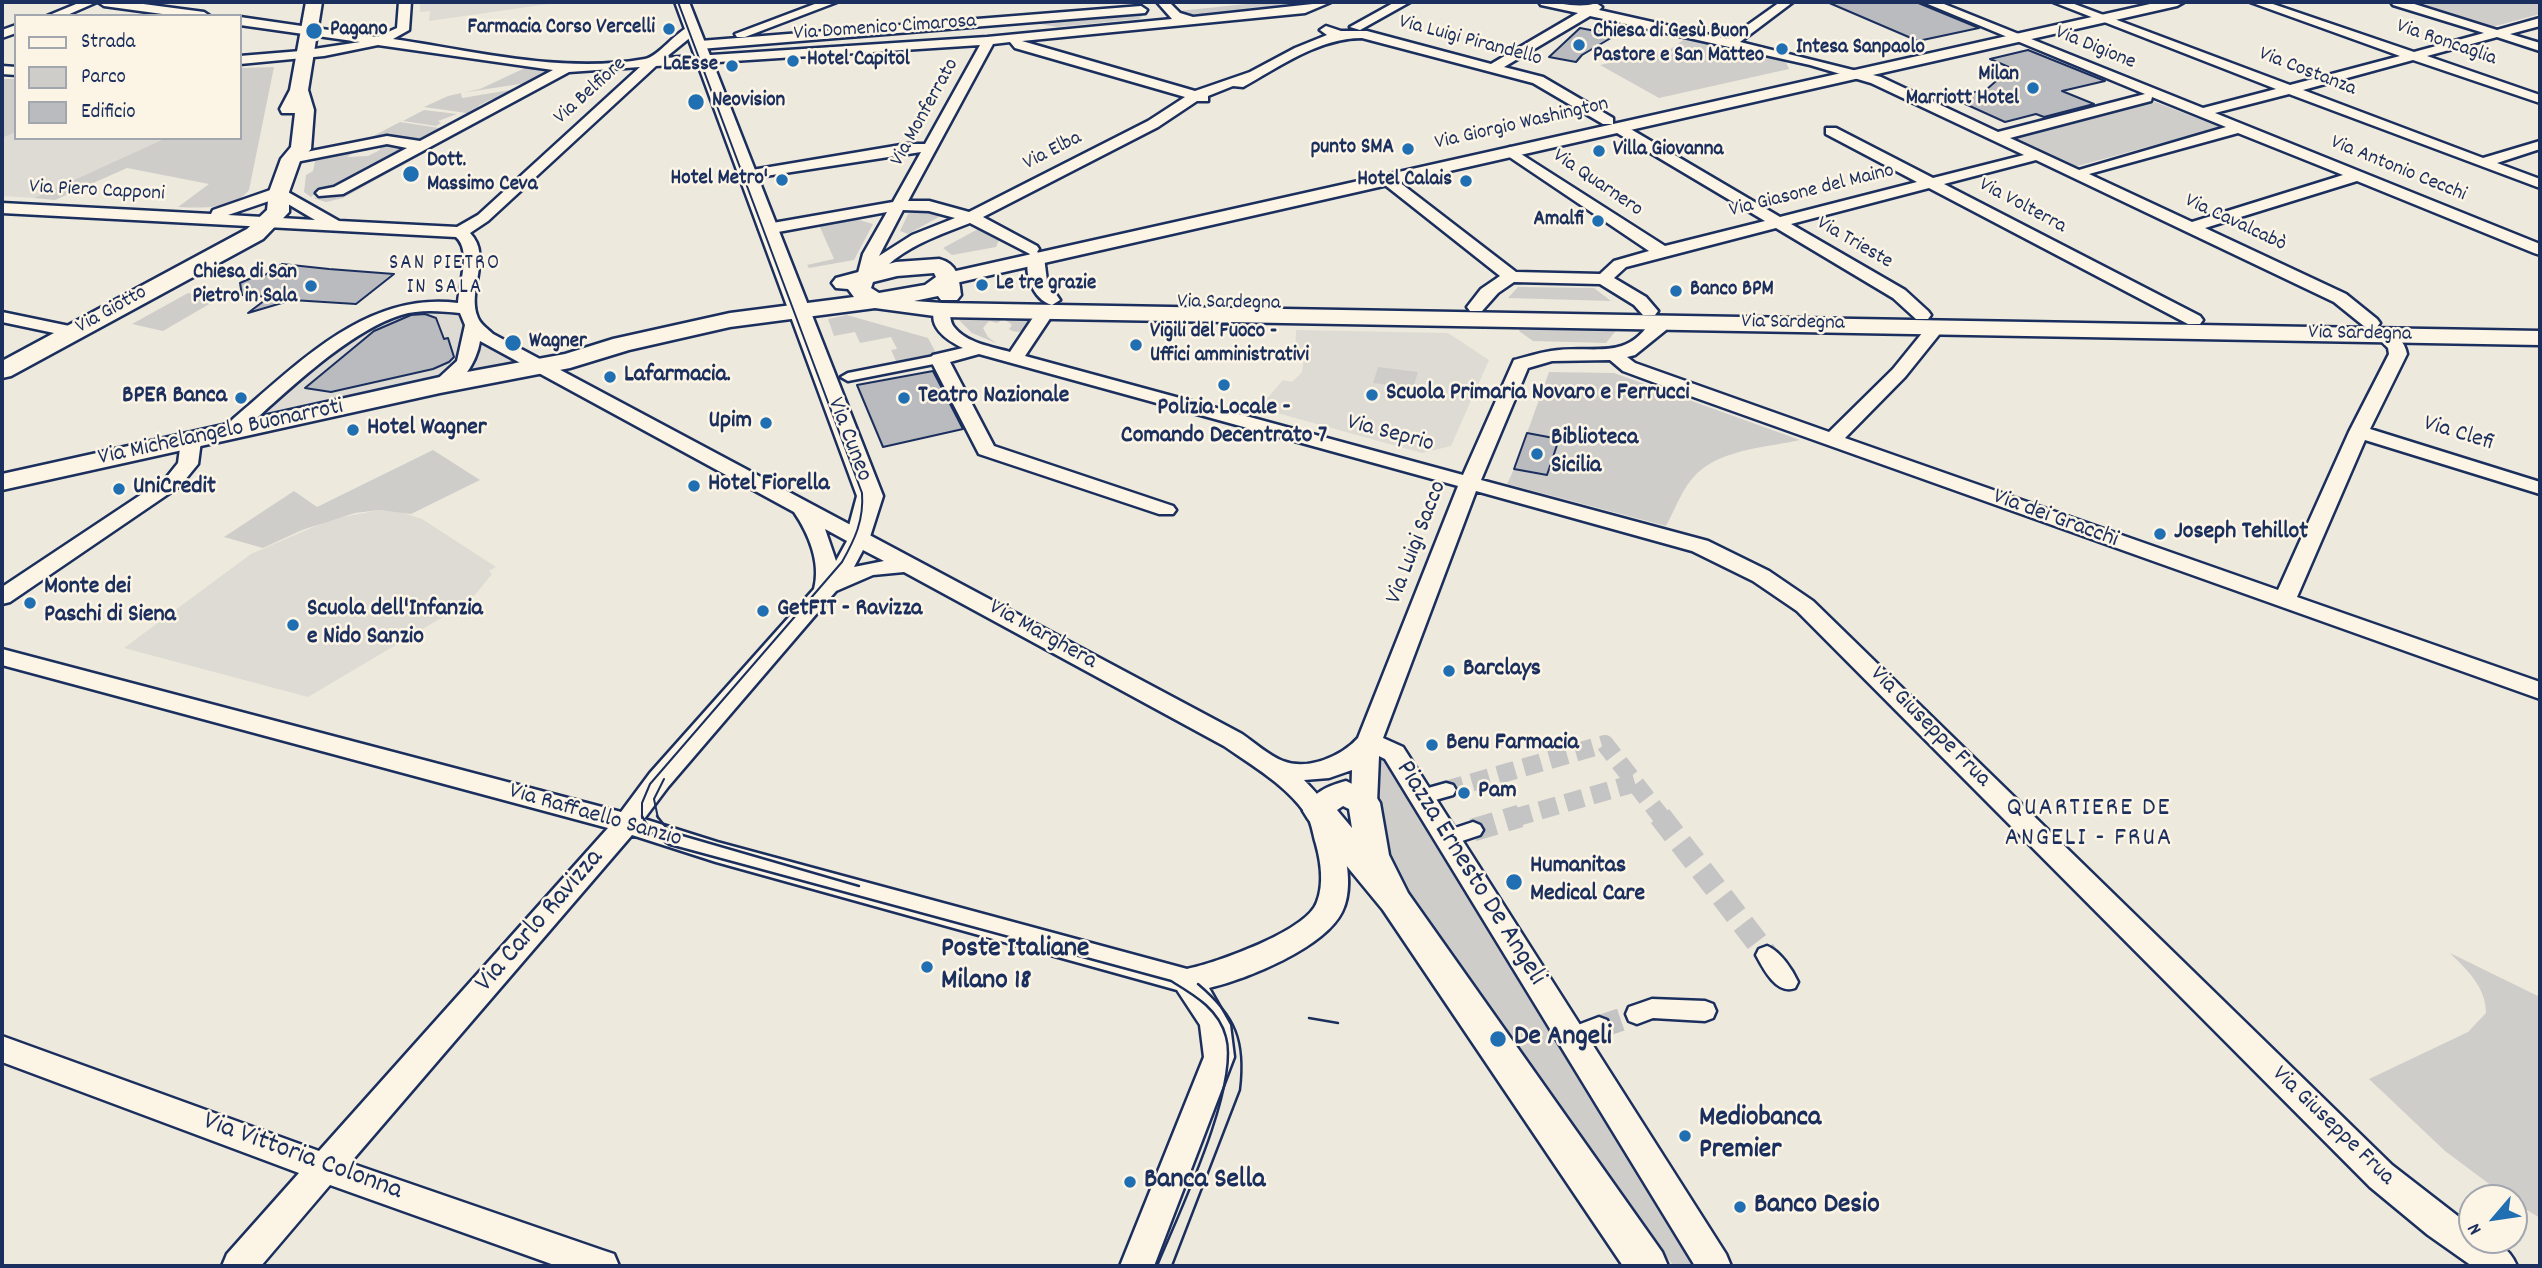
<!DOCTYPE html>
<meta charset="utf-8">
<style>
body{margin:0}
#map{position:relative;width:2542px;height:1268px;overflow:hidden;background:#eee9dd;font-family:Dekko,sans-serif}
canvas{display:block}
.frame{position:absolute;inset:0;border:4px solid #1b2f5e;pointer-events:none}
.legend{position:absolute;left:14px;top:14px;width:228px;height:126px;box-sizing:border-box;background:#fcf5e5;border:2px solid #a2a6af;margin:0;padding:9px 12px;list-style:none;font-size:21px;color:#1b2f5e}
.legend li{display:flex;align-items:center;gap:14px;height:35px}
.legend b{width:35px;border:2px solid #a2a6af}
.north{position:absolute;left:2458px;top:1184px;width:70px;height:70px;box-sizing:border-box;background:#fcf5e5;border:2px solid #a2a6af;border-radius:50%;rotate:241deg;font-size:19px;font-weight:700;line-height:28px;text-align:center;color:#1b2f5e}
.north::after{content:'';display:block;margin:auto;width:24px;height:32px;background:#1f6fb2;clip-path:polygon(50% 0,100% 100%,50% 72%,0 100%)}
</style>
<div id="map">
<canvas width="2542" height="1268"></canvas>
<div class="frame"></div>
<ul class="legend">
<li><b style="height:9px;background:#fcf5e5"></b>Strada</li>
<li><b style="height:19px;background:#cfcdca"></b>Parco</li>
<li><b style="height:19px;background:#babbbe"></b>Edificio</li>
</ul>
<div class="north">N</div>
</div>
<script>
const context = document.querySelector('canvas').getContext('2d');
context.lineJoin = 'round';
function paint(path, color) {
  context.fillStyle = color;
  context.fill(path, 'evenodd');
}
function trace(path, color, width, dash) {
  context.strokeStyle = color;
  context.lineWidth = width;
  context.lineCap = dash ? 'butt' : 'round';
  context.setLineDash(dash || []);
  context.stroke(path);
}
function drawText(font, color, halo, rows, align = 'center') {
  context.font = font + ' Dekko,sans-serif';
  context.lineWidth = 5;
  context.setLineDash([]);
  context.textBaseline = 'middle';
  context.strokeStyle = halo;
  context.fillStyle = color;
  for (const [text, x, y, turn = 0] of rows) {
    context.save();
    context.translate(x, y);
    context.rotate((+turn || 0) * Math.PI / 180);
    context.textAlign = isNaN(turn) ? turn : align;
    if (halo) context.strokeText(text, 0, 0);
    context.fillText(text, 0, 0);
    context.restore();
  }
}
const built = new Path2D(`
 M420,2H563L429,21L430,11L420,12Z
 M16,132V138H166L34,198L2,196V138Z
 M451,305L474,325L545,366L230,432L368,319Z
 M1296,330L1448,333L1489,360L1451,446L1422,453L1259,408L1283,380L1292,382L1302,372L1304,357L1295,356Z
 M380,510L398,511L422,519L496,567L489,571L492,574L470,601L308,697L124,648L251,554L332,519Z`);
const green = new Path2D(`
 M1266,2H1318L1198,17L1178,11Z
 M2411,2H2540V14L2492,27Z
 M1145,13L1139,19L1057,27L1028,22Z
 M1686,38L1785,60L1789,69L1659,98L1600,65L1669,50Z
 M274,67L249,190C233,210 200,208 178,207L209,184L127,168L55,200L34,198L166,138H240V68Z
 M527,67L547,71L533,82L461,93L462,98L522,88L500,100L492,99L478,106L484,108L473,114L424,107L448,96L480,89Z
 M2,79H16V132L2,138Z
 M548,79L556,80L343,198L326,202L313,198L341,193Z
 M2155,102L2220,127L2074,167L2015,139Z
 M424,110L457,114L438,121L441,123L436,126L403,121Z
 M400,122L446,129L415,141L360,143Z
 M380,142L415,146L405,152L396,151L372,164L378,166L369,165L354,174L361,176L350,182L324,187L311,197L304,192L306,175L313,171L315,161L359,149L347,157L368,156L380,150Z
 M913,210L938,214L939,217L908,234L900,231L909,212Z
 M856,219L873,224L854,260L809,268L807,265L834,259L819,225Z
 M978,229L999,240L996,247L952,255L943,248Z
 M1518,287L1594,288L1611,301L1508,298Z
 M188,293L218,299L163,331L132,324Z
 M847,315L928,338L936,353L896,361L891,350L897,349L891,337L860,343L855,332L834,336L828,319Z
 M964,318C987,319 1010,320 1033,319L1028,330C1022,332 1014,333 1009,329L1012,325L1004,319L997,323L989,321L983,328L988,337L996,343L972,333L959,320Z
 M1521,327L1618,328L1606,343L1533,341L1519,331Z
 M1378,367L1418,372L1413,388L1373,383Z
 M1549,372L1614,373L1800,440C1769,447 1726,449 1701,470C1684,483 1676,508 1666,526L1507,484L1514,469L1547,475L1559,440L1527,433Z
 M433,450L480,480L411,514L380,510L355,513L302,530L263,548L224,537L294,491L317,507Z
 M1379,757L1396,769L1703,1266H1674L1651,1239L1404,890L1384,851L1372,787Z
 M2450,953L2540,997V1218L2514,1202V1198H2508L2445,1151L2369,1079L2468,1032L2486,1013C2486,987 2467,970 2450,953Z`);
const building = new Path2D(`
 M1827,2H1916L1979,28L1918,41Z
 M1580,28L1616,35L1582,55L1576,62L1549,57Z
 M2028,50L2105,81L2062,91L2094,104L2044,117L2036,114L2005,122L1952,98L1987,89L2011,68L1990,59Z
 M282,264L329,269L394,274L356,304L292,300L248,313L269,297L242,295L240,283L256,276L265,275Z
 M425,314L436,318L444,339L448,338L454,357L449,362L433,369L331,392L305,388L374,331L411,315Z
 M933,371L963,429L883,447L857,385Z
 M1527,433L1559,439L1547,475L1514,469Z`);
const pedestrianTunnelFar1 = new Path2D(`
 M1446,790L1605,744L1662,818
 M1514,818L1635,783`);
const pedestrianTunnel = new Path2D(`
 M1660,816L1767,955
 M1473,830L1520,816
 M1599,1027L1637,1014`);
const pedestrian = new Path2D(`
 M939,355L946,359L944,362L848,381L841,377L848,373Z
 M1446,783L1453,785L1456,790L1453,795L1421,804L1414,802L1411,797L1414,792Z
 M1473,822L1480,825L1483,830L1480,835L1447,846L1440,843L1437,838L1440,833Z
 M1767,946C1780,951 1792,969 1798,982L1795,988C1777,995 1764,970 1756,955L1759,949Z
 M1652,999L1705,1001L1713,1004L1716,1011L1713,1018L1705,1021L1653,1018L1637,1024L1629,1021L1626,1014L1629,1007Z
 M1599,1017L1607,1020L1610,1027L1607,1034L1570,1048L1562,1045L1559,1038L1562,1031Z`);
const minor = new Path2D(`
 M81,2H97L65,16H47Z
 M98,2H128L204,12L210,16H177L104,6Z
 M399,2H411L409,30L393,39C475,51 563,74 645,59C660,56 675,31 693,25L697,26V32L665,58L987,37L1172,19L1157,2H1169L1180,13L1193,17L1331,2L1305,13L1022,41L1195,91L1250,72L1295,48L1327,35L1320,30L1326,26L1341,31H1367L1491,64L1578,13L1541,5L1539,2C1559,2 1579,9 1596,3L1602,7L1599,10L1728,39L1780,2H1793L1740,42L1881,77L1998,132L2145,94L1923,2H1939L2203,108L2276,89L2053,2H2069L2290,85L2400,56L2250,2H2267L2414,52L2484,33L2393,5L2391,2H2408L2497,30L2540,18V26L2510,34L2540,43V51L2497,37L2427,56L2540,95V103L2413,60L2303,90L2483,158L2540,141V149L2497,163L2540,179V188L2289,94L2215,113L2540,244V255L2534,253L2357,181L2205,228L2346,294L2377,319L2380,323L2377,327H2365L2334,302L2036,160L1944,184L2200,316L2203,320L2200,324H2188L1929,188L1791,224L1905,290L1928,311L1931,315L1928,319H1916L1893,298L1776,228L1626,267L1614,278L1646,297L1658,311L1655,315H1643L1634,305L1600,284L1514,282L1498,293L1482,311H1470L1467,307L1481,289L1500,276L1380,181L1378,178L1380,175H1390L1516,272L1600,274L1614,261L1649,251L1505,154L1503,151L1510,147L1665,246L1765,221L1612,130V124H1603L1533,83L1362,38C1319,38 1279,67 1243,87L1233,86L1208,96V101H1197L1158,127L983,217L1037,246L1039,249L1037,252L1044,257L1047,281L1060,300L1052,305C1033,300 1022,271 1030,254L970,223C944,233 918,242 895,259C885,266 877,279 865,282L857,277L863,254L887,212L767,234L759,229L767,224L893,202L921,152L746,179L739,175L746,171L907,144H925L980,45L656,66L488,221L470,233C493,256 466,291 478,318C481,325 488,329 493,334L1242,734C1254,742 1269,756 1283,761C1308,771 1342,756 1358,738L1458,486L979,354L950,362L994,446L1173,506L1176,510L1173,514H1159L979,454L930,359L933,355L963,348C946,340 926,326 936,306H948C951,313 949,321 954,327C966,343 993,347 1010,352L1040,307H1052L1055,311L1025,356L1463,475L1514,360C1526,357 1538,353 1551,351C1591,344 1627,363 1652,319L1658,318L1667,323L1666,330L1635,355L1627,357L1635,363L1829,432L1893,369L1923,332L1920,326L1923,322L1929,321L1935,322L1941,332L1938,336L1905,377L1845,438L2278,590L2349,432L2389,354L2388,348L2375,335L2384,330C2396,333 2405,342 2407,354L2370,429L2540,482V494L2365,440L2297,597L2540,682V699L1685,394L1623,371L1610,360L1552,361L1528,368L1481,480L1708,541L1769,571L1813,601L2392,1165L2472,1227V1240C2494,1240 2508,1245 2517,1266H2472L2428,1235L2370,1187L1797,611L1753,581L1692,551L1476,491L1383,738L1403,747L1726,1254L1731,1266H1695L1385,759L1379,756L1377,803L1373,810L1364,813L1355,810L1351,803L1352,770L1329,778L1304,780C1328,805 1332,811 1342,843C1348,864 1352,892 1342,912C1324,948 1247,979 1209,988L1230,1025L1234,1057L1154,1266H1120L1204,1057L1200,1025L1177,990L716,862L632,835L350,1163L602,1250L614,1254L619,1266H557L330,1185L261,1266H222L227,1254L299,1173L2,1062V1036L319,1151L608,828L2,665V649L621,812L650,773L814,589C821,563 809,534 794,512L480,341C477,361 459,395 433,389L431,385L457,361L465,325L460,313C440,311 420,309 401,315C346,332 280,398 237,436H223L220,432L233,419C298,364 366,291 458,303C459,284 472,251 456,237L2,213V203L211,214L213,210L279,187L339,221L457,227L478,215L640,67L569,72L343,194L319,196L316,193L319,190L334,187L407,148L387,144L291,163L284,159L286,156L387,136L420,141L553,70L378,45L324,56L240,64V56L301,51L360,42L240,25V17L377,37L397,28ZM1590,16L1810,65L1871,83L2024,155L1933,178L1836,128H1826V134L1917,182L1780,217L1622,124H1613V118L1543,77L1504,67ZM1010,42L1015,48L1185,97L1148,121L969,212L929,201H908L993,44ZM2152,97L2226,127L2079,170L2010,138L2151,101ZM2238,133L2343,175L2192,222L2089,174ZM278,198L315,220L228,215ZM903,210L929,211L955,218L912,235L879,256ZM825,529L847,541L836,561ZM863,550L884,561L854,567ZM904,572L1224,746C1253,766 1286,785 1306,814C1312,822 1313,835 1316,844C1321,862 1324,884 1317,902C1307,931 1216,963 1187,969L717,842L644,819L668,787L836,591L873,575Z
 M820,2H837L745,37H737L735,34Z
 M1395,2H1410L1360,30L1350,27Z
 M1141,6L1147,10L1145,13L700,49L694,45L700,41Z
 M16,25V33L2,38V30Z
 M2,66L16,67V75L2,74Z
 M2,312L79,328L82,332L73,337L2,322Z
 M191,435L201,441L198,464L180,486L10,602L2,604V587L166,478L178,463L181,441Z`);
const tertiary = new Path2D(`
 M675,2H689L883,496L868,543L859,545L850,543L846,537L857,496Z
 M2159,2H2184L2177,6L947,285L940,283L937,279L940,275L947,273Z
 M1346,781L1375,795L1380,803L1389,855L1408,893L1662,1252L1668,1266H1623L1383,910L1308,819L1303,811C1314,792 1325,787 1346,781ZM1343,806L1349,809L1352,828L1337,810Z`);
const secondary = new Path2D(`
 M306,2H322L308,90L314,110L311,149L300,161L289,192V212L263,239L11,376L2,378V361L247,229L267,210L269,192L281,159L291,147L295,113H282L280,109L290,90Z
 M939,259C958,264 959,278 961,295L957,300H941L938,296L914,301L942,303L2540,331V345L942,317L875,308L730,327L629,350L570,368L440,393L2,490V474L440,377L565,354L613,339L730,313L854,297L848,289L836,288L832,283L836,278L896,262ZM934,273L936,277L925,285L879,293L871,288L873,282L897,276Z`);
const tramFar1 = new Path2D(`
 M642,818V803L650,784L842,562C855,539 864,520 862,493L678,2
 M658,818L654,799L664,779`);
const tram = new Path2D(`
 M642,816L652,834L669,845L1171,981C1194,995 1219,1009 1226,1037C1240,1086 1178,1215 1157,1266
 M657,816L669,831L859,886
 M1309,1018L1338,1023
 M1172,1266L1240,1090C1246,1041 1236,1016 1198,984`);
const markers = [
 [669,29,7,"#1f6fb2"],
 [314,31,9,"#1f6fb2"],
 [1579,45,7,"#1f6fb2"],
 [1782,49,7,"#1f6fb2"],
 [793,61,7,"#1f6fb2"],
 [732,66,7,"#1f6fb2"],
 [2033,88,7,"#1f6fb2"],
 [696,102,9,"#1f6fb2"],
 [1408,149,7,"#1f6fb2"],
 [1599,151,7,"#1f6fb2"],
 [411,174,9,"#1f6fb2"],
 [782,180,7,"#1f6fb2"],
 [1466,181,7,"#1f6fb2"],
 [1598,221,7,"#1f6fb2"],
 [982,285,7,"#1f6fb2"],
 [311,286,7,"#1f6fb2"],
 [1676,291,7,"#1f6fb2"],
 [513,343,9,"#1f6fb2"],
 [1136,345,7,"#1f6fb2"],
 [610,377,7,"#1f6fb2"],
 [1224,385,7,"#1f6fb2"],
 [1372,395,7,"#1f6fb2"],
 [241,398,7,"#1f6fb2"],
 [904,398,7,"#1f6fb2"],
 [766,423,7,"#1f6fb2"],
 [353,430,7,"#1f6fb2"],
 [1537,454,7,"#1f6fb2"],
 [694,486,7,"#1f6fb2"],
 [119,489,7,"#1f6fb2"],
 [2160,534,7,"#1f6fb2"],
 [30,603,7,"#1f6fb2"],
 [763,611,7,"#1f6fb2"],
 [293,625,7,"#1f6fb2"],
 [1449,671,7,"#1f6fb2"],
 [1432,745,7,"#1f6fb2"],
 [1464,793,7,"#1f6fb2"],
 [1514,882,9,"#1f6fb2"],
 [927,967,7,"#1f6fb2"],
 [1498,1039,9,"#1f6fb2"],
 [1685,1136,7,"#1f6fb2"],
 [1130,1182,7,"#1f6fb2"],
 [1740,1207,7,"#1f6fb2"]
];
const farPoinames = [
 ["Farmacia Corso Vercelli",655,29,"right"],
 ["Pagano",330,31],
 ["Chiesa di Gesù Buon",1593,33],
 ["Pastore e San Matteo",1593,57],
 ["Intesa Sanpaolo",1796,49],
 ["Hotel Capitol",807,61],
 ["LaEsse",718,66,"right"],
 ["Milan",2019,76,"right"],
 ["Marriott Hotel",2019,100,"right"],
 ["Neovision",712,102],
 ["punto SMA",1394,149,"right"],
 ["Villa Giovanna",1613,151],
 ["Dott.",427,162],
 ["Massimo Ceva",427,186],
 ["Hotel Metro'",768,180,"right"],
 ["Hotel Calais",1452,181,"right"],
 ["Amalfi",1584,221,"right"],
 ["Chiesa di San",297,274,"right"],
 ["Pietro in Sala",297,298,"right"],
 ["Le tre grazie",996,285],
 ["Banco BPM",1690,291],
 ["Vigili del Fuoco -",1150,333],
 ["Uffici amministrativi",1150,357],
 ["Wagner",529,343]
];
const farStreetnames = [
 ["Via Domenico Cimarosa",885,29,-4],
 ["Via Luigi Pirandello",1470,42,15],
 ["Via Roncaglia",2446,44,19],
 ["Via Digione",2095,49,22],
 ["Via Costanza",2307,73,21],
 ["Via Belfiore",591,92,-42],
 ["Via Monferrato",926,113,-61],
 ["Via Giorgio Washington",1522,125,-13],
 ["Via Elba",1053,152,-27],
 ["Via Antonio Cecchi",2398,170,22],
 ["Via Quarnero",1597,184,34],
 ["Via Piero Capponi",97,192,3],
 ["Via Giasone del Maino",1812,192,-14],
 ["Via Volterra",2022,207,28],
 ["Via Cavalcabò",2235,224,25],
 ["Via Trieste",1854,244,30],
 ["Via Sardegna",1229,304,1],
 ["Via Giotto",112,311,-29],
 ["Via Sardegna",1793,324,1],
 ["Via Sardegna",2360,335,1]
];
const farNeighbourhoodnames = [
 ["SAN PIETRO",445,265],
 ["IN SALA",445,289]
];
const poiNames = [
 ["Lafarmacia.",624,377],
 ["Scuola Primaria Novaro e Ferrucci",1386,395],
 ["BPER Banca",227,398,"right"],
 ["Teatro Nazionale",918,398],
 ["Polizia Locale -",1224,410,"center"],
 ["Comando Decentrato 7",1224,438,"center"],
 ["Upim",752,423,"right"],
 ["Hotel Wagner",367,430],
 ["Biblioteca",1551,440],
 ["Sicilia",1551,468],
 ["Hotel Fiorella",708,486],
 ["UniCredit",133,489],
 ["Joseph Tehillot",2174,534],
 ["Monte dei",44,589],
 ["Paschi di Siena",44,617],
 ["Scuola dell'Infanzia",307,611],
 ["e Nido Sanzio",307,639],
 ["GetFIT - Ravizza",777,611],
 ["Barclays",1463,671],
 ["Benu Farmacia",1446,745],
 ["Pam",1478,793],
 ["Humanitas",1530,868],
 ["Medical Care",1530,896]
];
const streetNames = [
 ["Via Michelangelo Buonarroti",221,434,-12],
 ["Via Seprio",1390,435,15],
 ["Via Clefi",2458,435,17],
 ["Via Cuneo",848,440,69],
 ["Via dei Gracchi",2055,520,20],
 ["Via Luigi Sacco",1418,543,-69],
 ["Via Marghera",1042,636,29],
 ["Via Giuseppe Frua",1929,728,45],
 ["Via Raffaello Sanzio",595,817,16],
 ["Via Giuseppe Frua",2332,1127,44]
];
const neighbourhoodNames = [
 ["QUARTIERE DE",2089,810],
 ["ANGELI - FRUA",2089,840]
];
const nearStreetnames = [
 ["Piazza Ernesto De Angeli",1469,874,58],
 ["Via Carlo Ravizza",541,922,-49],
 ["Via Vittoria Colonna",302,1158,20]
];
const nearPoinames = [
 ["Poste Italiane",941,951],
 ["Milano 18",941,983],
 ["De Angeli",1514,1039],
 ["Mediobanca",1699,1120],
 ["Premier",1699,1152],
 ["Banca Sella",1144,1182],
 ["Banco Desio",1754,1207]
];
paint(built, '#dedbd4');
paint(green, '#cfcdca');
paint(building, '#babbbe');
trace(building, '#1b2f5e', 2);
trace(pedestrianTunnelFar1, '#c4c4c4', 18, [18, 9]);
trace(pedestrianTunnel, '#c4c4c4', 23, [23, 11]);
trace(pedestrian, '#1b2f5e', 5);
trace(minor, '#1b2f5e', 5);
trace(tertiary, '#1b2f5e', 5);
trace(secondary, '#1b2f5e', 5);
paint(pedestrian, '#fcf5e5');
paint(minor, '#fcf5e5');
paint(tertiary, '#fcf5e5');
paint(secondary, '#fcf5e5');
trace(tramFar1, '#1b2f5e', 2);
trace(tram, '#1b2f5e', 2.5);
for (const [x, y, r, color] of markers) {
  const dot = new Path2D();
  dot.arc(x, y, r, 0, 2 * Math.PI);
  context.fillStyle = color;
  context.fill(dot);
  trace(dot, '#fcf5e5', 2.5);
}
drawText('bold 21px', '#1b2f5e', '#fcf5e5', farPoinames, 'left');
drawText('21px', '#1b2f5e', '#fcf5e5', farStreetnames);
context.letterSpacing = '2px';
drawText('21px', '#1b2f5e', '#fcf5e5', farNeighbourhoodnames);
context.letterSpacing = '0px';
drawText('bold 24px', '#1b2f5e', '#fcf5e5', poiNames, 'left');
drawText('24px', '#1b2f5e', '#fcf5e5', streetNames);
context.letterSpacing = '2px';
drawText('26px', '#1b2f5e', '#fcf5e5', neighbourhoodNames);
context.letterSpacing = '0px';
drawText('28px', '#1b2f5e', '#fcf5e5', nearStreetnames);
drawText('bold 28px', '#1b2f5e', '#fcf5e5', nearPoinames, 'left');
</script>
